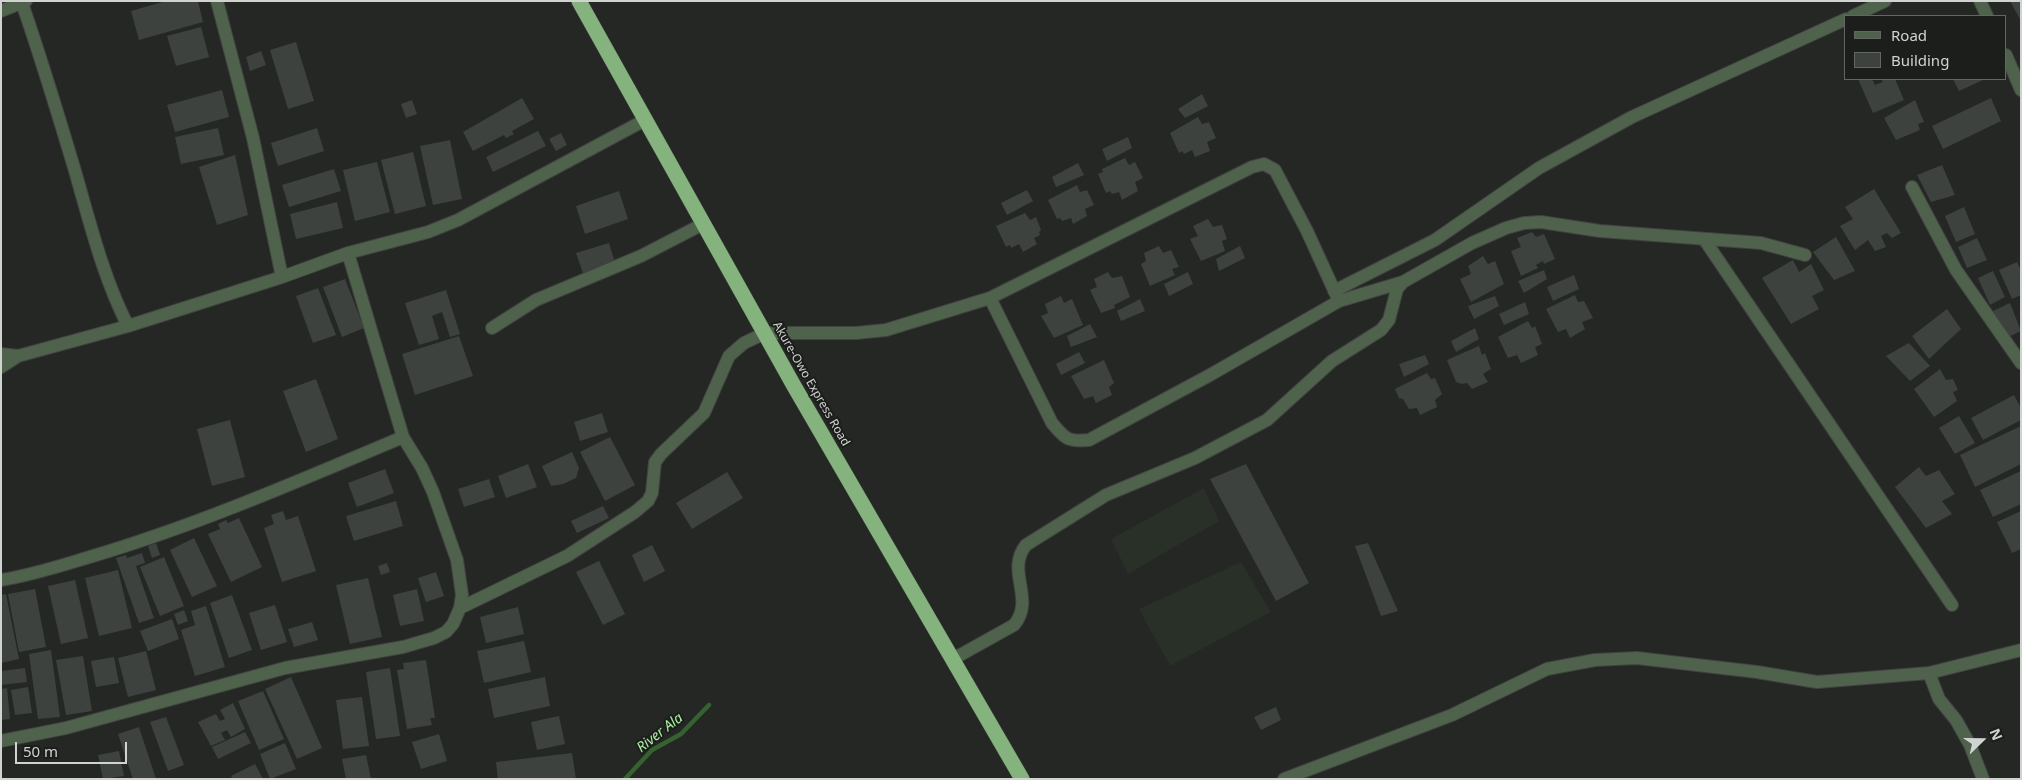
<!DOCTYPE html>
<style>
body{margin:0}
#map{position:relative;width:2022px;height:780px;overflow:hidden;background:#242724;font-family:"Noto Sans",sans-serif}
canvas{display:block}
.frame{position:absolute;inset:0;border:2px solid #d1d3d1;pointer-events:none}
.legend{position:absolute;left:1844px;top:15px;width:162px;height:65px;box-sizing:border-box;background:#1b1e1b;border:1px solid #646664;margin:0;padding:6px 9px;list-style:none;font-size:15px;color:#d1d3d1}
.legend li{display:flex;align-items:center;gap:10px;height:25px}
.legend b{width:25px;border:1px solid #646664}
.north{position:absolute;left:1957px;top:715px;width:50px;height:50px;-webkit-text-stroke:4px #1b1e1b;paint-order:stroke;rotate:68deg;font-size:14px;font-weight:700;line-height:20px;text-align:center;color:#d1d3d1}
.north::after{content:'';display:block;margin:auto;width:18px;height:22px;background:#d1d3d1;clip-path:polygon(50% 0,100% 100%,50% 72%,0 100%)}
.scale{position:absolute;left:15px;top:742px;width:112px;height:22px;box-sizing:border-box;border:2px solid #d1d3d1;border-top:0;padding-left:6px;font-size:15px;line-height:18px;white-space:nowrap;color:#d1d3d1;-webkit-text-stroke:4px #1b1e1b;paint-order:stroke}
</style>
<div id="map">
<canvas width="2022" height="780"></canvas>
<div class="frame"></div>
<ul class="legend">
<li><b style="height:6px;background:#4f624c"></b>Road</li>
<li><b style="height:14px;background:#3e423e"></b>Building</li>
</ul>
<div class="north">N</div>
<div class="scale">50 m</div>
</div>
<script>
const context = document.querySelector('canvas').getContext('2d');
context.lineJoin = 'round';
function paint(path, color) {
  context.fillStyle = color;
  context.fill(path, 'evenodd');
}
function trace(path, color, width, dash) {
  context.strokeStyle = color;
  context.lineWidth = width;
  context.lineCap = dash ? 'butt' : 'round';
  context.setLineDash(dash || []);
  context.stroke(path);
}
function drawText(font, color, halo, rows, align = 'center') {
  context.font = font + ' "Noto Sans",sans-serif';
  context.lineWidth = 4;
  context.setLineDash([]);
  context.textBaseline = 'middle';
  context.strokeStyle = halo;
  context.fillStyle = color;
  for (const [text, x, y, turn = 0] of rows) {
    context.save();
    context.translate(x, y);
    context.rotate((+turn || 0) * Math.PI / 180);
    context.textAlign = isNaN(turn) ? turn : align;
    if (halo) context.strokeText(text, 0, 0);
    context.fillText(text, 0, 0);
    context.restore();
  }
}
const built = new Path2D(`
 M1204,488L1219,521L1128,574L1111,539Z
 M1241,562L1271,612L1170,666L1139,609Z`);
const stream = new Path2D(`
 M625,779L652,750L681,734L709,705`);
const building = new Path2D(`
 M166,1H198L203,22L139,40L131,11Z
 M2010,1H2021V21Z
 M201,27L209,57L176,66L167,36Z
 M296,42L314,101L288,109L270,50Z
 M261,51L266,65L250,71L246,57Z
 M1858,79H1872L1875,85L1883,82L1881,79H1895L1904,100L1873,113Z
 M1953,79H1985L1959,91Z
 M222,90L229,117L175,132L167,105Z
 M1202,94L1208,106L1185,118L1178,109Z
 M522,98L534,119L512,131L514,134L506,138L504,135L473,151L463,132Z
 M1991,98L2001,121L1943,149L1932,126Z
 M412,100L417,114L406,118L401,104Z
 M1915,100L1924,122L1918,124L1920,130L1896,140L1884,118Z
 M1198,117L1202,124L1209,122L1216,138L1207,142L1210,151L1195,157L1192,150L1184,154L1182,151L1179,153L1170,133Z
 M218,128L224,155L181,164L175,137Z
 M317,128L324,151L278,166L271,143Z
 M538,131L546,146L493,172L486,157Z
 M561,133L567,145L556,151L549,139Z
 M1128,137L1132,148L1107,161L1102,149Z
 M450,140L462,199L433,205L420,146Z
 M413,152L426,206L395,214L381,160Z
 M235,155L248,215L217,225L199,167Z
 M1125,158L1129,165L1135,162L1143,178L1135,182L1138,191L1122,200L1119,192L1112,194L1110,191L1106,193L1098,174L1103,172L1102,169Z
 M377,162L390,212L355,221L343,170Z
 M1078,163L1084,175L1056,187L1052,177Z
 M1942,165L1955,195L1931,202L1917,175Z
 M334,169L341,191L289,207L282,185Z
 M1077,185L1080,192L1087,190L1094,205L1085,209L1087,216L1073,224L1071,218L1062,221L1060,218L1057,219L1048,200Z
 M1874,189L1901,233L1892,238L1887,233L1881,236L1886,247L1875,251L1868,240L1855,250L1840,226L1853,219L1845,207Z
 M1027,190L1033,201L1007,215L1001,203Z
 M619,191L628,219L585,234L576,206Z
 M337,202L343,228L296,239L290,214Z
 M1964,207L1975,234L1956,242L1945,216Z
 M1025,213L1030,220L1036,217L1041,230L1039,232L1040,235L1034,238L1037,244L1023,252L1019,244L1011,248L1010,245L1006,247L996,226Z
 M1208,219L1213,227L1222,225L1227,239L1222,241L1225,251L1201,261L1190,239L1198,236L1193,226Z
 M1532,232L1536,237L1544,234L1555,259L1544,264L1543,261L1536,265L1538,268L1521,276L1511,251L1521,247L1517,238Z
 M1836,237L1855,271L1834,280L1813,252Z
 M1977,238L1987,260L1967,268L1958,247Z
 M609,243L616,266L584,276L576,253Z
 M1159,246L1163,253L1171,250L1179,267L1172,269L1175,275L1150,286L1141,264L1146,261L1144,253Z
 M1240,246L1245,258L1219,271L1216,259Z
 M1483,256L1488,264L1495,261L1504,284L1471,302L1460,279L1471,274L1468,266Z
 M1793,260L1799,272L1811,264L1824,290L1812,296L1819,309L1791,324L1762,278Z
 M2017,262L2021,271V295L2012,299L1999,270Z
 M1544,270L1547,279L1524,293L1518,281Z
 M1993,271L2005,297L1990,305L1978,278Z
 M1108,272L1112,278L1122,276L1130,297L1114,305L1115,308L1101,313L1090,290L1097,287L1094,279Z
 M1188,272L1193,284L1169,296L1164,284Z
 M1574,275L1579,289L1553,301L1547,287Z
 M345,279L364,328L342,337L323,287Z
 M318,288L336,335L313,343L296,296Z
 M446,290L460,334L450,337L442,312L432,316L439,339L419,345L405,303Z
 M1575,295L1578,302L1584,301L1593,318L1582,322L1585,329L1570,338L1566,329L1558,332L1546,309Z
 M1061,296L1064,303L1072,299L1083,325L1054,338L1041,316L1048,313L1045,304Z
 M1495,296L1499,306L1474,319L1468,306Z
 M1140,299L1145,311L1121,321L1117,311Z
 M1525,302L1529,314L1504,325L1499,314Z
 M2010,303L2021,331L2006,338L1993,311Z
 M1947,309L1961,329L1929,359L1912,336Z
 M1528,321L1532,328L1535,326L1542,344L1535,347L1538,355L1521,363L1517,355L1508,358L1498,337Z
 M1090,324L1097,337L1071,347L1067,336Z
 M1475,328L1479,339L1456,352L1451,341Z
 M459,336L473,376L415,395L402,354Z
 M1909,343L1930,366L1910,381L1886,356Z
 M1479,346L1482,355L1485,353L1491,369L1483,374L1488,382L1472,389L1467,383L1462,384L1456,382L1447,360Z
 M1079,352L1085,363L1061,375L1056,364Z
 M1425,355L1429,364L1404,377L1399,364Z
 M1104,360L1114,383L1109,387L1112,395L1096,403L1093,396L1084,399L1071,376Z
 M1940,369L1946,380L1953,379L1958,390L1953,392L1957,401L1934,417L1914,389Z
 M1427,373L1431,379L1435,378L1442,394L1435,400L1437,407L1420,415L1417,408L1409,409L1403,399L1399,398L1395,389Z
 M316,379L338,439L306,452L283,391Z
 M2014,395L2021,408V420L1983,440L1971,418Z
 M602,413L608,432L580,441L574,422Z
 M1959,416L1975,443L1955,454L1939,428Z
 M230,420L245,477L212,486L197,429Z
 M2021,426V464L1975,487L1960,455Z
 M610,437L635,485L605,501L580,452Z
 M572,452L579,468L576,478L563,484L551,486L542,466Z
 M528,464L537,487L506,498L498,476Z
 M1246,464L1309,583L1276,601L1210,479Z
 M1919,467L1926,476L1939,470L1955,494L1942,501L1952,514L1926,528L1895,487Z
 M385,469L394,493L357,507L348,483Z
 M2021,471V504L1993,517L1980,490Z
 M727,472L743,498L692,529L676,503Z
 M489,479L495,497L464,507L458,489Z
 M396,501L403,526L354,541L346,516Z
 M603,506L609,518L577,533L571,521Z
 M283,511L286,520L298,516L316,571L282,582L264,528L274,524L271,515Z
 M2021,511V549L2012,553L1997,522Z
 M239,518L262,567L231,582L208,534L220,529L218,524L226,520L228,523Z
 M194,538L217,586L192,597L170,550Z
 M156,543L160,555L152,558L148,546Z
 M1368,543L1398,611L1381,616L1355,546Z
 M652,545L665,571L644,582L632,555Z
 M142,553L145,563L136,566L154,618L139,623L116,558L126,555L127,558Z
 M164,557L184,606L160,616L140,567Z
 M599,561L625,614L603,625L576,572Z
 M387,563L390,572L381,575L378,566Z
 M118,570L132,628L99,636L85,578Z
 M436,572L444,596L426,602L418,578Z
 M368,578L382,637L350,644L336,585Z
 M75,580L88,638L61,644L48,586Z
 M35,589L46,647L19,652L8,594Z
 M417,589L424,621L400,626L393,595Z
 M6,594L19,659L1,663V595Z
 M232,595L252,650L229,658L210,603Z
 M275,605L287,642L261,650L249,613Z
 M206,606L225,667L195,676L181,630L195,625L191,611Z
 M518,607L524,634L486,643L480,617Z
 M184,610L188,621L178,625L174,614Z
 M172,619L179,639L148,651L140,631Z
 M312,622L318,640L294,647L288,629Z
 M524,641L531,672L484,683L477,651Z
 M51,650L60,717L38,719L29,654Z
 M146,651L156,690L128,697L118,658Z
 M83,656L92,711L66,715L56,660Z
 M114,657L119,683L96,687L91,661Z
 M426,660L435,718H430L432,725L407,729L397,670L404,669L403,663Z
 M25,668L27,682L1,685V671Z
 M390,668L400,736L376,739L366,672Z
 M291,677L322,748L297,759L265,689Z
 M545,677L550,706L494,718L488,689Z
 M28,687L32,713L15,715L11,690Z
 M7,688L10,719L1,720V689Z
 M263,691L284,739L259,750L238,701Z
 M362,697L369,746L343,749L336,700Z
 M233,703L245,729L231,737L227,730L221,733L225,740L211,746L198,722L216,714L220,721L225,719L220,710Z
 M1276,707L1281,720L1261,730L1254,717Z
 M559,716L565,744L537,750L531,722Z
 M166,717L184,765L168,771L150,722Z
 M139,727L156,779H133L118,734Z
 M245,732L251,743L218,759L212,747Z
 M439,734L447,761L421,769L412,742Z
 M285,743L296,769L270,779L260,754Z
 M119,751L124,776L103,779L98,755Z
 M572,753L576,779H498L496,762Z
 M366,755L371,779H346L342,759Z
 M255,764L263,779H233L231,776Z`);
const street = new Path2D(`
 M217,1L253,138L282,277
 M1980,1L1987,16
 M22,3C41,58 58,114 75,171C90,223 103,277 128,326
 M1,11L26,1
 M1853,16L1885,1
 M2006,55L2021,90
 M1912,187L1956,270L2021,363
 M1704,239L1952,605
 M1334,291L1435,240L1539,168L1632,117L1846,19
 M990,298L1052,423C1065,439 1068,442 1089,440L1210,375L1339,301L1403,282
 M492,328L536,300L641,256L703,224
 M1,354L18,356L128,326L282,277L348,253L428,232L458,220L645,120
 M1,367L18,356
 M1,580C33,575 63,565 93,556C200,524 301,480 403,437
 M460,608L567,556L635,512L648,501L652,493L655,462L661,454L704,413L729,356L744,343L765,333H856L886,330L990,298L1252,167L1264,164L1275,170L1307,231L1339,301
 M953,659L1014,625C1036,599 1005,571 1026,545L1106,495L1195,458L1267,420L1332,361L1381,330L1389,320L1397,289L1403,282L1472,243L1506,228L1524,223L1541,222L1600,231L1761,243L1805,255
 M1929,673L1939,699L1956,720L1970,745L1983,779
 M1,741L66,728L285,668L403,647L434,638L446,632L453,624L460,608L462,595L457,560L433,492L422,468L403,437L348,253
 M1284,779L1452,715L1547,669L1595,660L1637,658L1757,672L1817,682L1929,673L2021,650`);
const highway = new Path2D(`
 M579,1L794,386L1022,779`);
const streetNames = [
 ["Akure-Owo Express Road",811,384,60]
];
const waterNames = [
 ["River Ala",660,733,-38]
];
paint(built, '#293028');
trace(stream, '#366131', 4.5);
paint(building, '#3e423e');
trace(street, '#404340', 14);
trace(highway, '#404340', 16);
trace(street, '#4f624c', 12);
trace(highway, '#85b37e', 15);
drawText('12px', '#d1d3d1', '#1b1e1b', streetNames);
drawText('italic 14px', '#adefa5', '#1b1e1b', waterNames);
</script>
